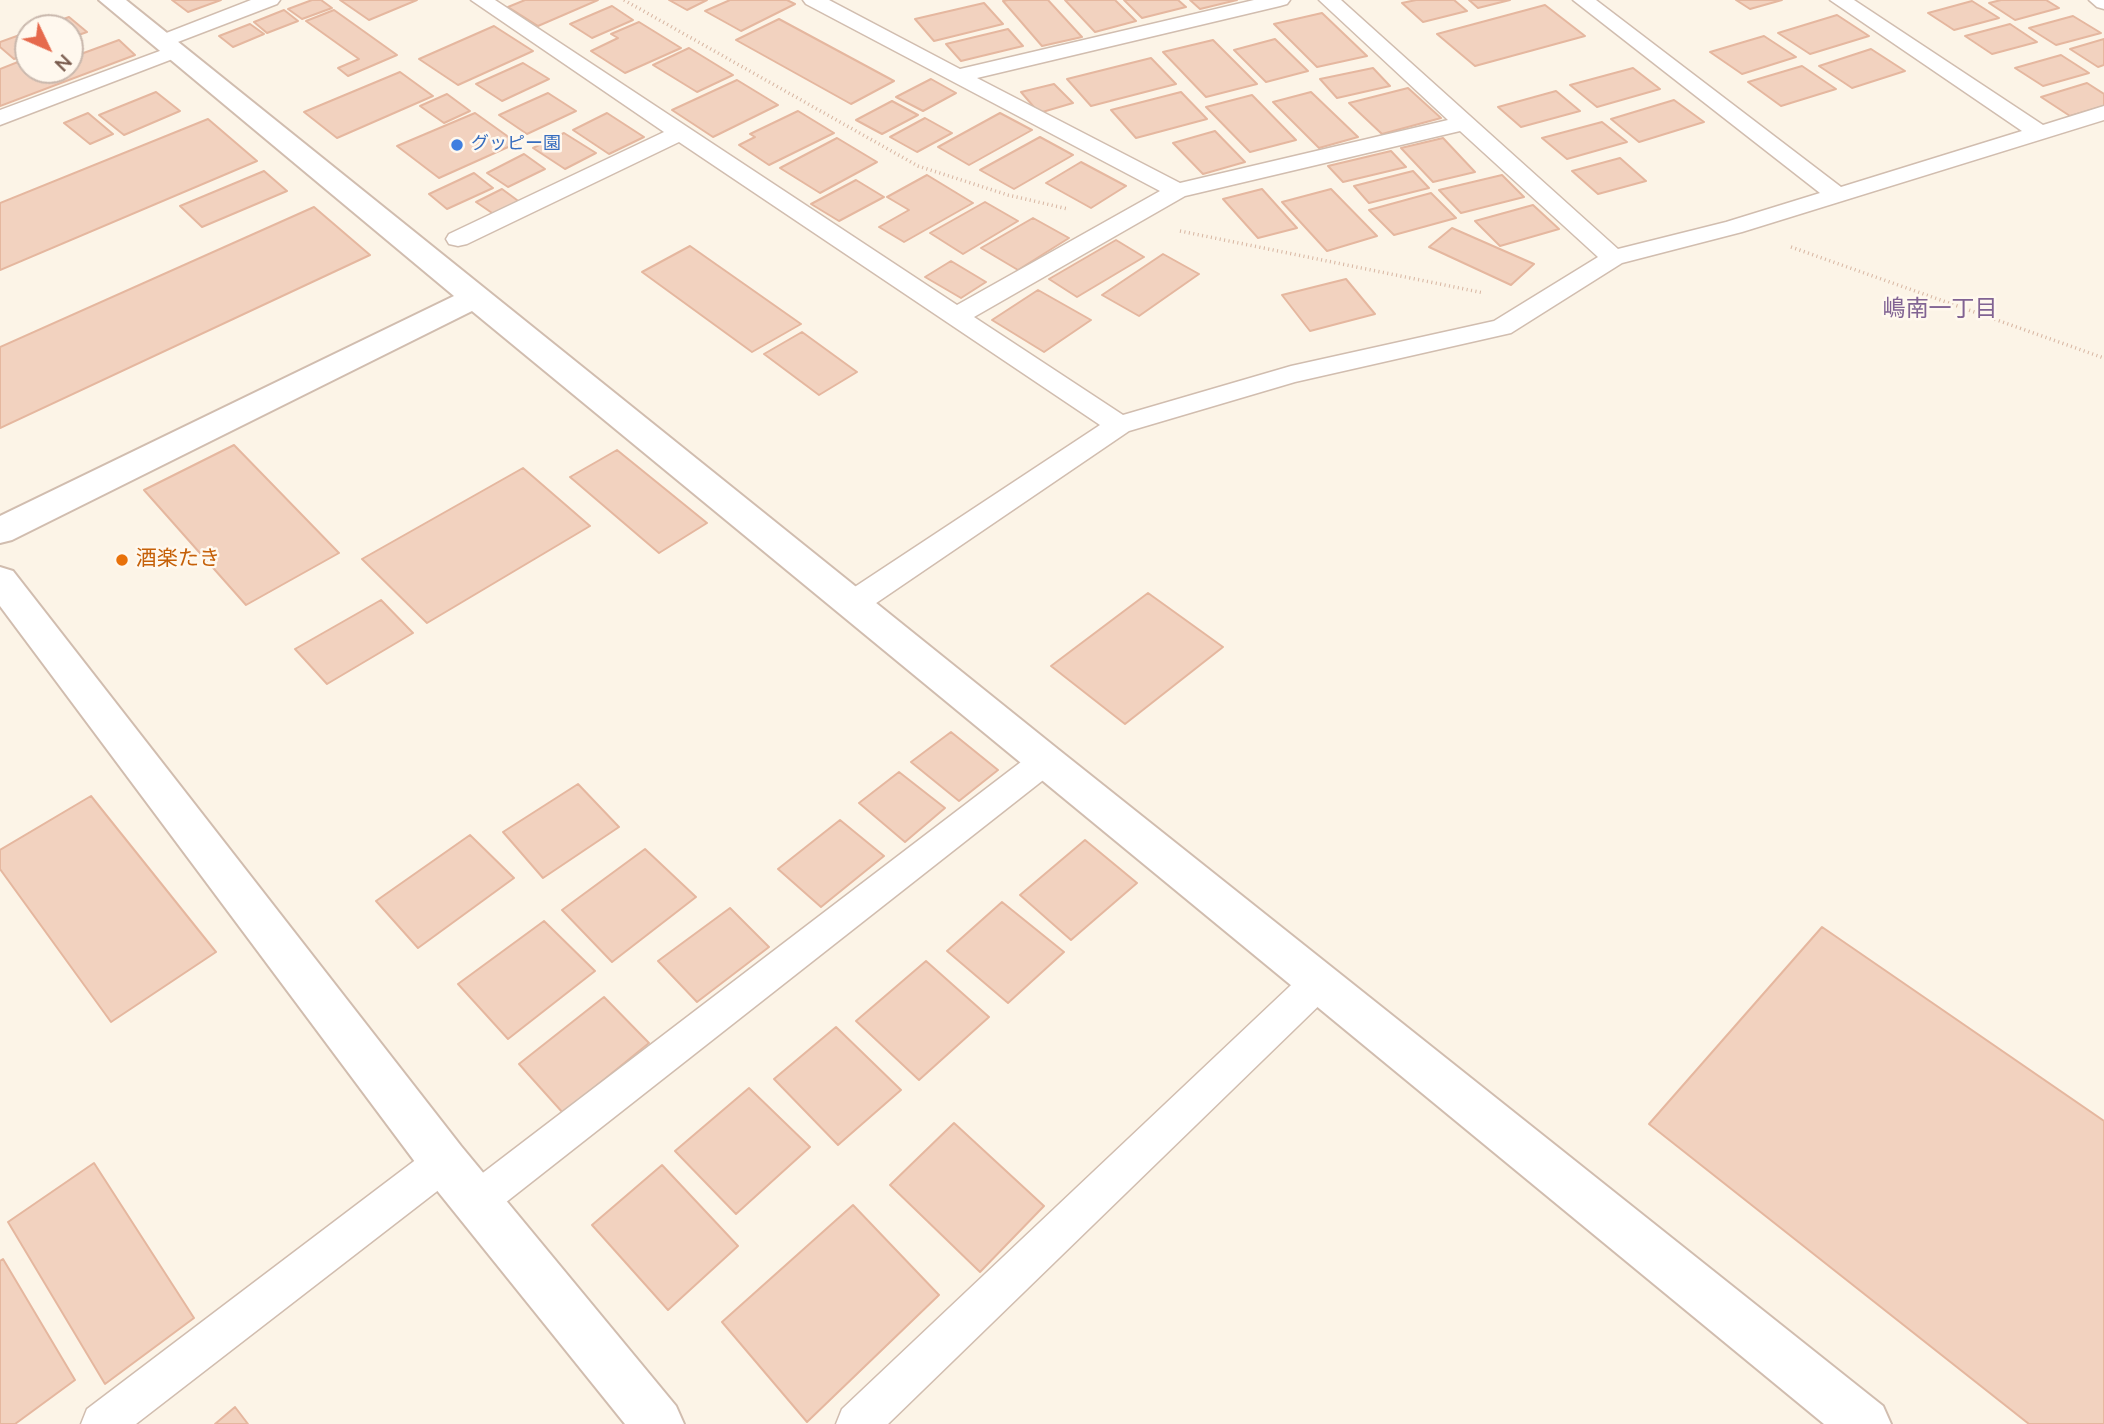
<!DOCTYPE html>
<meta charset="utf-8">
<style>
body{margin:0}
#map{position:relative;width:2104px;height:1424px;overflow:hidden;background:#fcf4e7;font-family:"Nunito Sans",sans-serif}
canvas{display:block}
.north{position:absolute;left:14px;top:14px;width:70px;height:70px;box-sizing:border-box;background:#fff8ee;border:2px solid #c9b8ad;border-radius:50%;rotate:134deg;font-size:19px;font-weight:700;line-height:28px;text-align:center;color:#77594b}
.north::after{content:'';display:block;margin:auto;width:24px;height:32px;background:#e66a4d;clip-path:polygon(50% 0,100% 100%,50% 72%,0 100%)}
</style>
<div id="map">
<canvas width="2104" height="1424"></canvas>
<div class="north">N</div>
</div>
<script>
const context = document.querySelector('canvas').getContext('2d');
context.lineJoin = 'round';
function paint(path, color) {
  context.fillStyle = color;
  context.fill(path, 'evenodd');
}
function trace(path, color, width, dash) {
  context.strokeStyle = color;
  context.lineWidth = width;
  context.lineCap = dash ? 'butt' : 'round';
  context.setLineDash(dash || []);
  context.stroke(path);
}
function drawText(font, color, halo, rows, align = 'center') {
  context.font = font + ' "Nunito Sans","Noto Sans JP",sans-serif';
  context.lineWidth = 5;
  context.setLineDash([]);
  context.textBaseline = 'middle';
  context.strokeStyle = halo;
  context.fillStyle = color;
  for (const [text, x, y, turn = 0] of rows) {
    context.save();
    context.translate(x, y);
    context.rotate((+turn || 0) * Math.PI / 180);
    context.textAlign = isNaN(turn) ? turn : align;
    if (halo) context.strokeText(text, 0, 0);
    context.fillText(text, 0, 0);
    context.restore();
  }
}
const building = new Path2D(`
 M172,0H221L188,12Z
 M312,0H321L332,8L302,19L288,9Z
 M340,0H417L369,20Z
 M525,0H598L538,26L508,7Z
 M669,0H707L687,10Z
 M730,0H787L795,4L741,31L705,11Z
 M1008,0H1048L1082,37L1042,46L1003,1Z
 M1065,0H1115L1136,21L1095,32Z
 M1124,0H1178L1186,7L1142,18Z
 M1190,0H1237L1200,9Z
 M1416,0H1454L1467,11L1423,22L1402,3Z
 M1469,0H1510L1478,8Z
 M1736,0H1782L1750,9Z
 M2001,0H2046L2059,8L2015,20L1989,3Z
 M1972,1L1999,18L1954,30L1928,13Z
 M984,3L1003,24L934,41L915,19Z
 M1545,5L1585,36L1475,66L1437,34Z
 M612,6L633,20L592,38L570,24Z
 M284,10L298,21L267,33L254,22Z
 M334,10L397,55L348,76L338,68L359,59L306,21Z
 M1322,13L1367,56L1317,67L1274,24Z
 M1837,15L1869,36L1810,54L1778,33Z
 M2073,16L2101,33L2056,45L2029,28Z
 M69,17L87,32L70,38V28H39Z
 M779,19L894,81L851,104L736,40Z
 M639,22L681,48L625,73L591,51L618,38L611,34Z
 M250,24L264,34L233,47L219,36Z
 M2010,24L2037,42L1992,54L1965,36Z
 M494,26L533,51L458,85L419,59Z
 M1008,29L1023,46L961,61L946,44Z
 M28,32V54L14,59L0,47V42Z
 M1764,36L1796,57L1742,74L1710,52Z
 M1275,39L1308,71L1266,82L1234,50Z
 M2104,39V65L2098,67L2070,49Z
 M119,40L135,55L0,106V69L28,58V70H70V58Z
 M1213,40L1257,84L1206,97L1163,52Z
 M689,48L733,75L697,92L653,65Z
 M1871,49L1905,71L1852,88L1819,66Z
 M2061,55L2089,73L2043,86L2015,68Z
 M1151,58L1176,84L1091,106L1067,79Z
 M523,63L549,79L502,101L476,84Z
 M1802,66L1836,89L1781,106L1748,82Z
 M1373,68L1390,86L1337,98L1320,79Z
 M1633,68L1660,89L1597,107L1570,85Z
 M400,72L433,96L337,138L304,112Z
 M931,79L956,93L923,111L896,97Z
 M737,80L778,105L713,137L672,110Z
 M2087,83L2104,94V106L2070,116L2041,97Z
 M1054,84L1073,103L1039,113L1021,92Z
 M1408,88L1441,118L1382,134L1349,103Z
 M1556,91L1580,111L1521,127L1498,107Z
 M156,92L180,111L124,135L99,115Z
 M1181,92L1207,119L1136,138L1111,110Z
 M1311,92L1358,137L1319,148L1273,102Z
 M548,93L576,111L527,134L499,115Z
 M447,94L470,111L444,123L420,106Z
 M1252,95L1296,140L1250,152L1206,107Z
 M1674,100L1704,122L1639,142L1611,119Z
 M892,101L918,115L882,134L856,120Z
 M798,111L834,133L769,165L739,145L755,137L750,134Z
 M88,113L113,134L90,144L64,123Z
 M475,113L517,143L439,178L397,146Z
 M607,113L644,137L609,154L573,130Z
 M1000,113L1032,130L969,165L938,147Z
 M925,118L952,133L917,152L890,137Z
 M208,119L257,161L0,270V203Z
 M1602,122L1627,142L1567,159L1542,138Z
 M1215,131L1245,162L1203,174L1173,143Z
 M564,133L596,153L565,169L533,148Z
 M1040,137L1073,155L1014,189L980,170Z
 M837,138L877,162L820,193L780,168Z
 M1443,138L1475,172L1433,182L1401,148Z
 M1391,151L1406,167L1343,182L1328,166Z
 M524,154L545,169L508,187L487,173Z
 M1620,158L1646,181L1598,194L1572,171Z
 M1081,162L1126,186L1091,208L1046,183Z
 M264,171L287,191L202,227L180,206Z
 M1413,171L1429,188L1369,203L1354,186Z
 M474,173L493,188L447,209L429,194Z
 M927,175L973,203L904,242L879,227L909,210L887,197Z
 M1502,175L1524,197L1461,213L1439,190Z
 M856,180L884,197L839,221L811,204Z
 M502,189L521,203L495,215L476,202Z
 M1262,189L1297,228L1258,238L1223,199Z
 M1331,189L1377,236L1327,251L1282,202Z
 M1431,193L1456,218L1394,235L1369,210Z
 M985,202L1018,221L963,254L930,233Z
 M1533,205L1559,229L1500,246L1475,221Z
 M314,207L370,255L0,428V347Z
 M1033,218L1069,238L1018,270L981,248Z
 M1452,228L1534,264L1511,285L1429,247Z
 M1116,240L1144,257L1077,297L1049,279Z
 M690,246L801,324L752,352L642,272Z
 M1163,254L1199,274L1139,316L1102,295Z
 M951,261L986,282L961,298L925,277Z
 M1346,279L1375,314L1310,331L1282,295Z
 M1038,290L1091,320L1044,352L992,320Z
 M802,332L857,372L819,395L764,354Z
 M234,445L339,553L246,605L144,490Z
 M617,450L707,523L659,553L570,477Z
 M523,468L590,526L427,623L362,559Z
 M1148,593L1223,647L1125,724L1051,666Z
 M381,600L413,633L327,684L295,649Z
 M951,732L998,770L959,801L911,762Z
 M899,772L945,808L905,842L859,803Z
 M578,784L619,827L543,878L503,832Z
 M91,796L216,952L111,1022L0,869V850Z
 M840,820L884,856L821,907L778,869Z
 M470,835L514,878L418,948L376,901Z
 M1085,840L1137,883L1071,940L1020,895Z
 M645,849L696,897L612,962L562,910Z
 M1002,902L1064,952L1008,1003L947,951Z
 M730,908L769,947L697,1002L658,961Z
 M544,921L595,971L508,1039L458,984Z
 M1822,927L2104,1121V1424H2029L1649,1124Z
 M926,961L989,1017L919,1080L856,1021Z
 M604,997L649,1043L563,1113L519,1064Z
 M836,1027L901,1090L838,1145L774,1079Z
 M749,1088L810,1147L736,1214L675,1151Z
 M954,1123L1044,1206L980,1272L890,1185Z
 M94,1163L194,1318L105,1384L8,1222Z
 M662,1165L738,1246L668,1310L592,1225Z
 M853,1205L939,1295L807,1422L722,1322Z
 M3,1259L75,1380L15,1424H0V1261Z
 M235,1407L248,1424H215Z`);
const path = new Path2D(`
 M624,0L918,166L1008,195L1068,209
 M1180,231L1484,293
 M1791,247L2104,358`);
const service = new Path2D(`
 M251,0H280L277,4L170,45H156L152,41L156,37Z
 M471,0H495L957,305L1160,191L806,4L803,0H829L960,69L1254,0H1290L1287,4L1280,6L977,78L1180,183L1448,120L1319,0H1341L1618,249L1726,222L1820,193L1573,0H1596L1841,187L2022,131L1830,0H1854L2043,125L2104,106V120L1742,232L1622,263L1511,333L1295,382L1129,431L863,612L852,615L841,612L837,604L841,596L1100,425L679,142L467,244L458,246L449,244L446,239L449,234L664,132ZM1460,131L1598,257L1494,321L1291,366L1123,415L974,317L1185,196Z
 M2089,0H2104V9L2097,7Z
 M176,45L183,47L187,51L183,55L0,125V110Z
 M1045,748L1056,752L1061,761L1056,770L491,1214L477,1220L463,1214L457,1201L463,1188L1034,752Z
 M1320,965L1333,970L1338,981L1333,992L888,1424H836L842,1409L1307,970Z
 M444,1144L458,1149L463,1162L458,1175L136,1424H81L87,1409L430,1149Z`);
const minor = new Path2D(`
 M0,567L13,571L461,1146L676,1406L684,1424H625L427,1178L0,606Z`);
const tertiary = new Path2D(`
 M99,0H126L1059,750L1883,1406L1891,1424H1824L472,311L12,540L0,543V516L454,296Z`);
const markers = [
 [457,145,7,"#3f7fe0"],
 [122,560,7,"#e8710a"]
];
const farShopnames = [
 ["グッピー園",471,145]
];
const foodNames = [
 ["酒楽たき",136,560]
];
const neighbourhoodNames = [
 ["嶋南一丁目",1940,310]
];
paint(building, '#f2d2bf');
trace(building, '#e5b79f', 2);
trace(service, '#d1bdaf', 3);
trace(minor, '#d1bdaf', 4);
trace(tertiary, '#d1bdaf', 4);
trace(path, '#d7b5a1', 3.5, [1, 3.5]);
paint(service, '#fff');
paint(minor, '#fff');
paint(tertiary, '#fff');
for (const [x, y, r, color] of markers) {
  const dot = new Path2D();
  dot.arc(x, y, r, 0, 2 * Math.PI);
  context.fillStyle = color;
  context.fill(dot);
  trace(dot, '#fff8ee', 2.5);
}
drawText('18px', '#366cbe', '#fff8ee', farShopnames, 'left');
drawText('21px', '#c56008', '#fff8ee', foodNames, 'left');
drawText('23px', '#816393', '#fff8ee', neighbourhoodNames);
</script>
